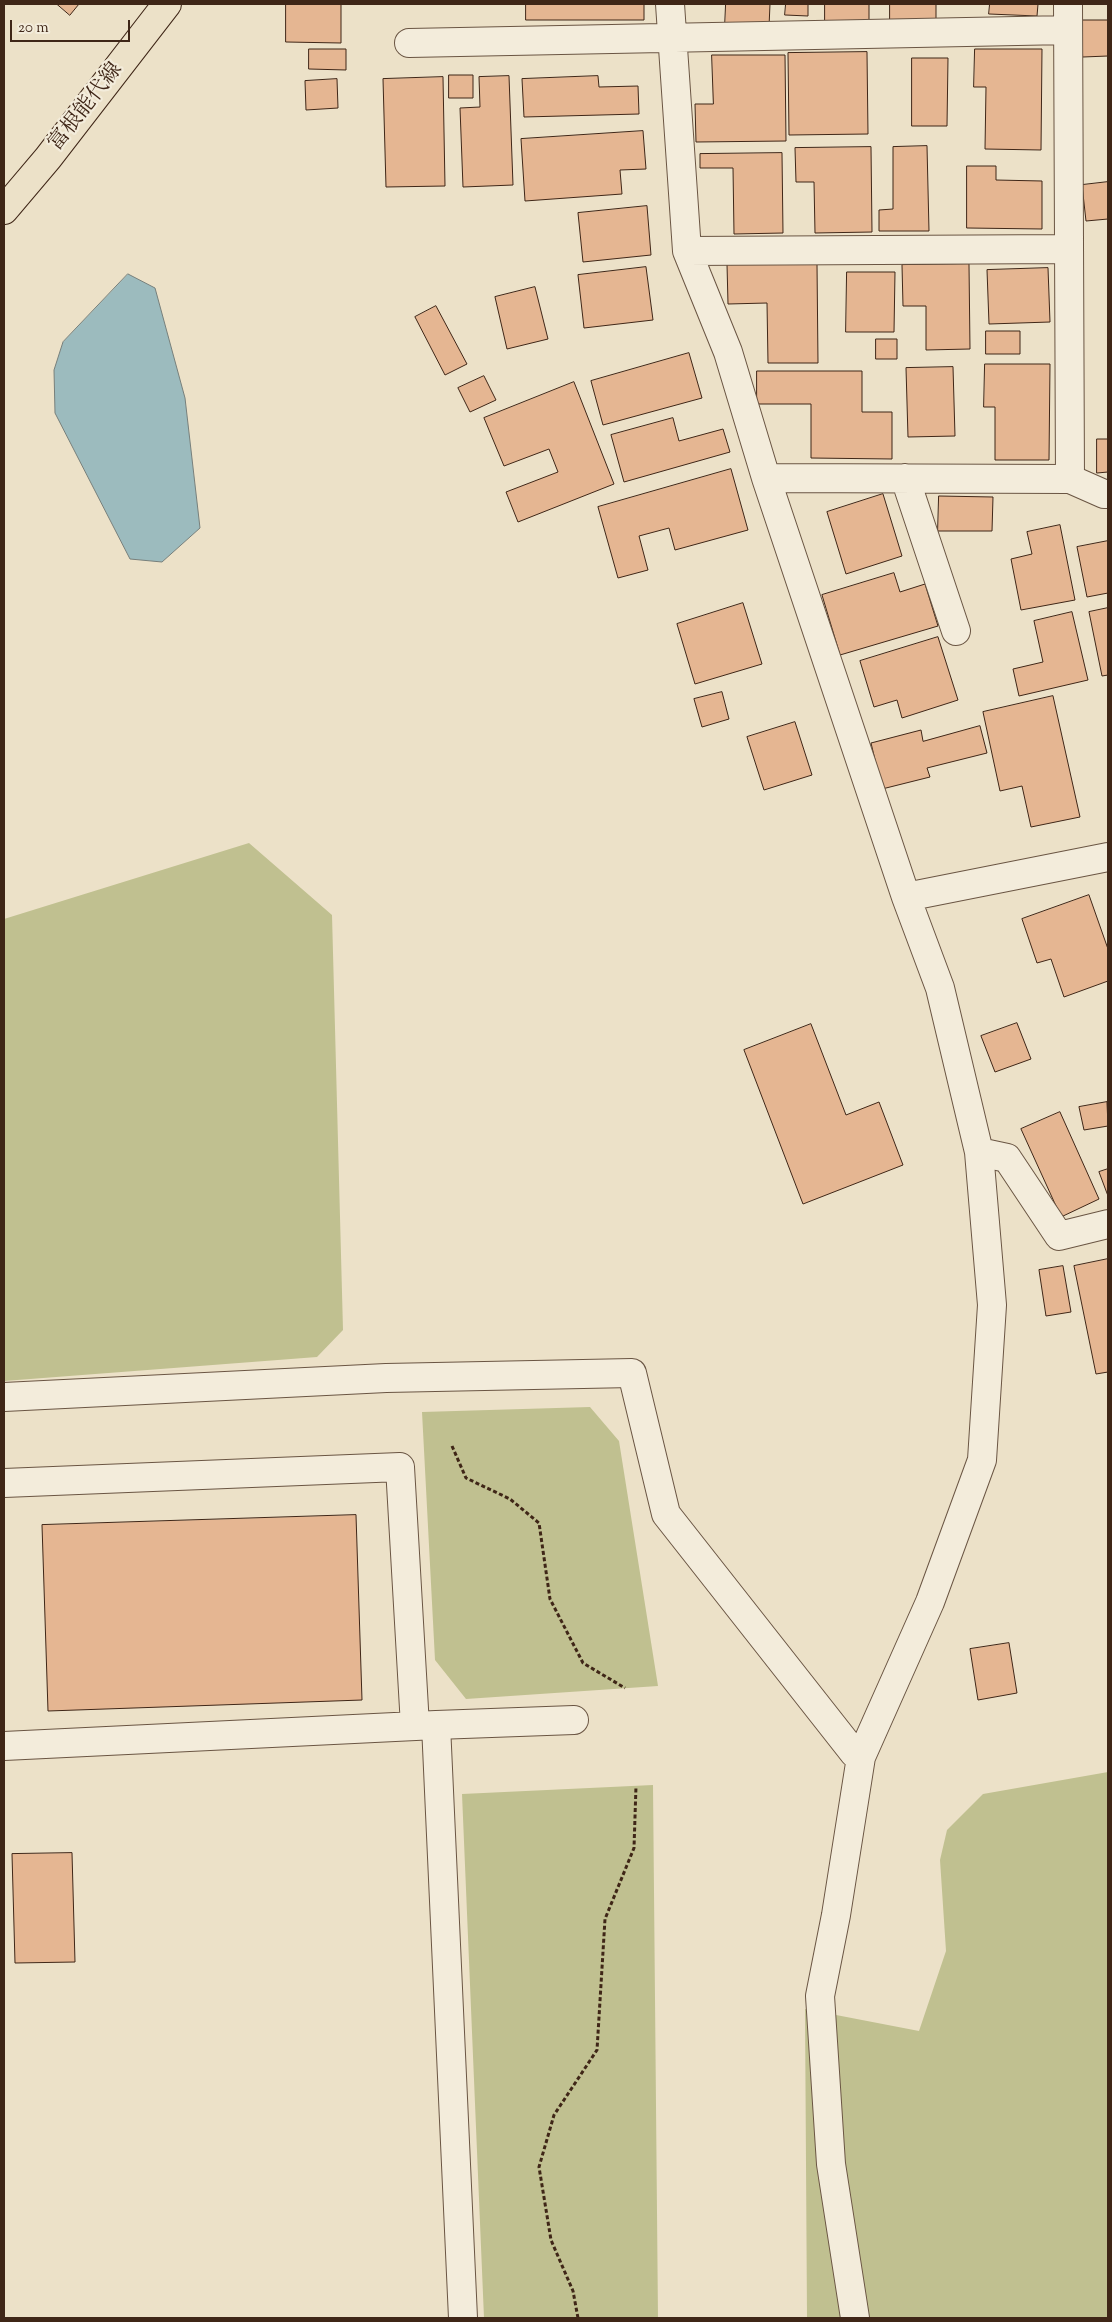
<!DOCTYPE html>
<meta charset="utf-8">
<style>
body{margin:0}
#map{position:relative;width:1112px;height:2322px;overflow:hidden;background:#ece1c8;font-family:"Sorts Mill Goudy",serif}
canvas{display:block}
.frame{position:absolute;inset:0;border:5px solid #3f2617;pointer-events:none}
.scale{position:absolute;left:10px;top:20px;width:120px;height:22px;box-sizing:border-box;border:2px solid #3f2617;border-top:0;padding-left:6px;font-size:15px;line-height:18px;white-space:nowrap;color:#3f2617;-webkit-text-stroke:4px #f3ecdb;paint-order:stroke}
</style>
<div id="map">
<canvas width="1112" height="2322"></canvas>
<div class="frame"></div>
<div class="scale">20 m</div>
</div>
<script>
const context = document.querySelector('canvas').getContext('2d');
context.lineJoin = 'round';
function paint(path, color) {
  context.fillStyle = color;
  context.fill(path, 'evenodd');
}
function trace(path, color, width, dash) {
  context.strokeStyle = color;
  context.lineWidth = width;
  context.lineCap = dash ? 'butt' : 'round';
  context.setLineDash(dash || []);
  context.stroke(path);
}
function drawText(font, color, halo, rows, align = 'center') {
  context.font = font + ' "Sorts Mill Goudy","Noto Serif JP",serif';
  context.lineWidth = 4.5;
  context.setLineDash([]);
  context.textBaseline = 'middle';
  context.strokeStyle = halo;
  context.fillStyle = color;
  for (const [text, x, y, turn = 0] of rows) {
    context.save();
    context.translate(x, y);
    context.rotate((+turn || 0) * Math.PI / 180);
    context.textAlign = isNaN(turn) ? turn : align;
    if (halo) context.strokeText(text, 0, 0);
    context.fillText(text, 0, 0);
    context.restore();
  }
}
const green = new Path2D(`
 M249,843L332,915L343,1330L317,1357L4,1381V919Z
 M590,1407L619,1441L658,1686L466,1699L435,1660L422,1412Z
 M1108,1772V2318H807L805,2009L919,2031L946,1951L940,1860L947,1830L983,1794Z
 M653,1785L658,2318H484L462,1794Z`);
const water = new Path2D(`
 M128,274L155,288L185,398L200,528L162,562L130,559L55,413L54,370L63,342Z`);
const building = new Path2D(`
 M57,4H79L70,15Z
 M286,4H341V43L286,42Z
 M526,4H644V20H526Z
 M726,4H770L769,27L725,26Z
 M786,4H808V16L785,15Z
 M825,4H869V21H825Z
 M890,4H936V24L890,25Z
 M990,4H1038L1037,16L989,14Z
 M1082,20H1108V56L1083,57Z
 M309,49H346V70L309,69Z
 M975,49H1042L1041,150L985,149L986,87H974Z
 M867,52L868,134L789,135L788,53Z
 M712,55H785L786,141L696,142L695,104H713Z
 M912,58H948L947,126H912Z
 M449,75H473V98H449Z
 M509,76L513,185L463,187L460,108L480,107L479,77Z
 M598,76L599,87L638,86L639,114L524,117L522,79Z
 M443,77L445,186L386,187L383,79Z
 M337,79L338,108L306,110L305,81Z
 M643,131L646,169L620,170L622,194L525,201L521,139Z
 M927,146L929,231H879V210L893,209V147Z
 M871,147L872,232L815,233L814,182H796L795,148Z
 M782,153L783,233L734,234L733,168H700V154Z
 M967,166H996V180L1042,181V229L967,228Z
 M1108,182V219L1086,221L1082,185Z
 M647,206L651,255L583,262L578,213Z
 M817,263L818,363H768L767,303L728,304L727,264Z
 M969,264L970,349L926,350V306H903L902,265Z
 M646,267L653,320L584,328L578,275Z
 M1048,268L1050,322L989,324L987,270Z
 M847,272H895L894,332H846Z
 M535,287L548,339L507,349L495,297Z
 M436,306L467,364L445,375L415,317Z
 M986,331H1020V354H986Z
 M876,339H897V359H876Z
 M689,353L702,398L603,425L591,381Z
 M985,364H1050L1049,460H995V407H984Z
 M953,367L955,436L908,437L906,368Z
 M757,371H862V412H892V459L811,458V404H757Z
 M484,376L496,400L470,412L458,388Z
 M574,382L614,484L518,522L506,492L558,472L549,449L504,466L484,418Z
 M673,418L679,441L723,429L730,452L624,482L611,435Z
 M1097,439H1108V472L1097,473Z
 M731,469L748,530L675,550L669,528L639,536L648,570L618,578L598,507Z
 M883,494L902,556L846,574L827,512Z
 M939,496L993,497L992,531H938Z
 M1060,525L1075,600L1021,610L1011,559L1032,554L1027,532Z
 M1108,541V593L1087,597L1077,547Z
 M894,573L900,592L925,584L938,626L840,655L822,595Z
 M743,603L762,664L695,684L677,624Z
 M1108,608V675L1102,676L1089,612Z
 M1072,612L1088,680L1019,696L1013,669L1043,662L1034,621Z
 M938,637L958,700L902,718L897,700L874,707L860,661Z
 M722,692L729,719L702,727L694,699Z
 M1053,696L1080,817L1031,827L1022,786L1000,791L983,712Z
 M795,722L812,775L764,790L747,737Z
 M980,726L987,753L927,768L930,777L882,789L871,743L921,730L923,741Z
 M1089,895L1108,949V981L1064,997L1051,959L1037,963L1022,919Z
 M1017,1023L1031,1059L995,1072L981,1036Z
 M811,1024L846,1115L879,1102L903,1165L803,1204L744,1050Z
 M1107,1102L1108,1126L1084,1130L1079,1107Z
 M1060,1112L1099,1199L1061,1217L1021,1129Z
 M1108,1169V1196L1099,1172Z
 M1108,1259V1372L1096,1374L1074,1266Z
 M1063,1266L1071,1312L1046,1316L1039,1270Z
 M356,1515L362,1700L48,1711L42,1525Z
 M1009,1643L1017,1693L978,1700L970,1649Z
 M72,1853L75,1962L15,1963L12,1854Z`);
const path = new Path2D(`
 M452,1446L466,1478L510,1499L539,1523L550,1599L583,1663L625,1688
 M578,2318L573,2291L551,2240L539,2167L554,2115L597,2050L605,1919L634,1848L636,1786`);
const minor = new Path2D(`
 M670,4L687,251L728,352L766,478L906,897L940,988L979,1152L992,1305L982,1460L930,1602L861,1757L836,1915L820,1996L831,2164L855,2318
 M1068,4L1070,479L1104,494H1108
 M409,43L1068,30
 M687,251L1069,249
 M766,478L1070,479
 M905,478L956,631
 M906,897L1108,857
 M979,1152L1007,1158L1059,1236L1108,1224
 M4,1397L386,1378L632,1373L666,1514L854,1753L861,1757
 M4,1483L400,1467L415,1726
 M436,1725L574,1720
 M4,1746L436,1725L463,2318`);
const major = new Path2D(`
 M4,210L48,158L167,4`);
const streetNames = [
 ["富根能代線",87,108,-52]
];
paint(green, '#c0c090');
paint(water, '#9cbbbe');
trace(water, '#777f7b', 1);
paint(building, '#e5b692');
trace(building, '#3f2617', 1);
trace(minor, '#6a5543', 30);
trace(major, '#3f2617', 30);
trace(path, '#3f2617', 3, [4, 2.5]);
trace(minor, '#f3ecdb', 28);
trace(major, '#ece1c8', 28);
drawText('21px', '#3f2617', '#f3ecdb', streetNames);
</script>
